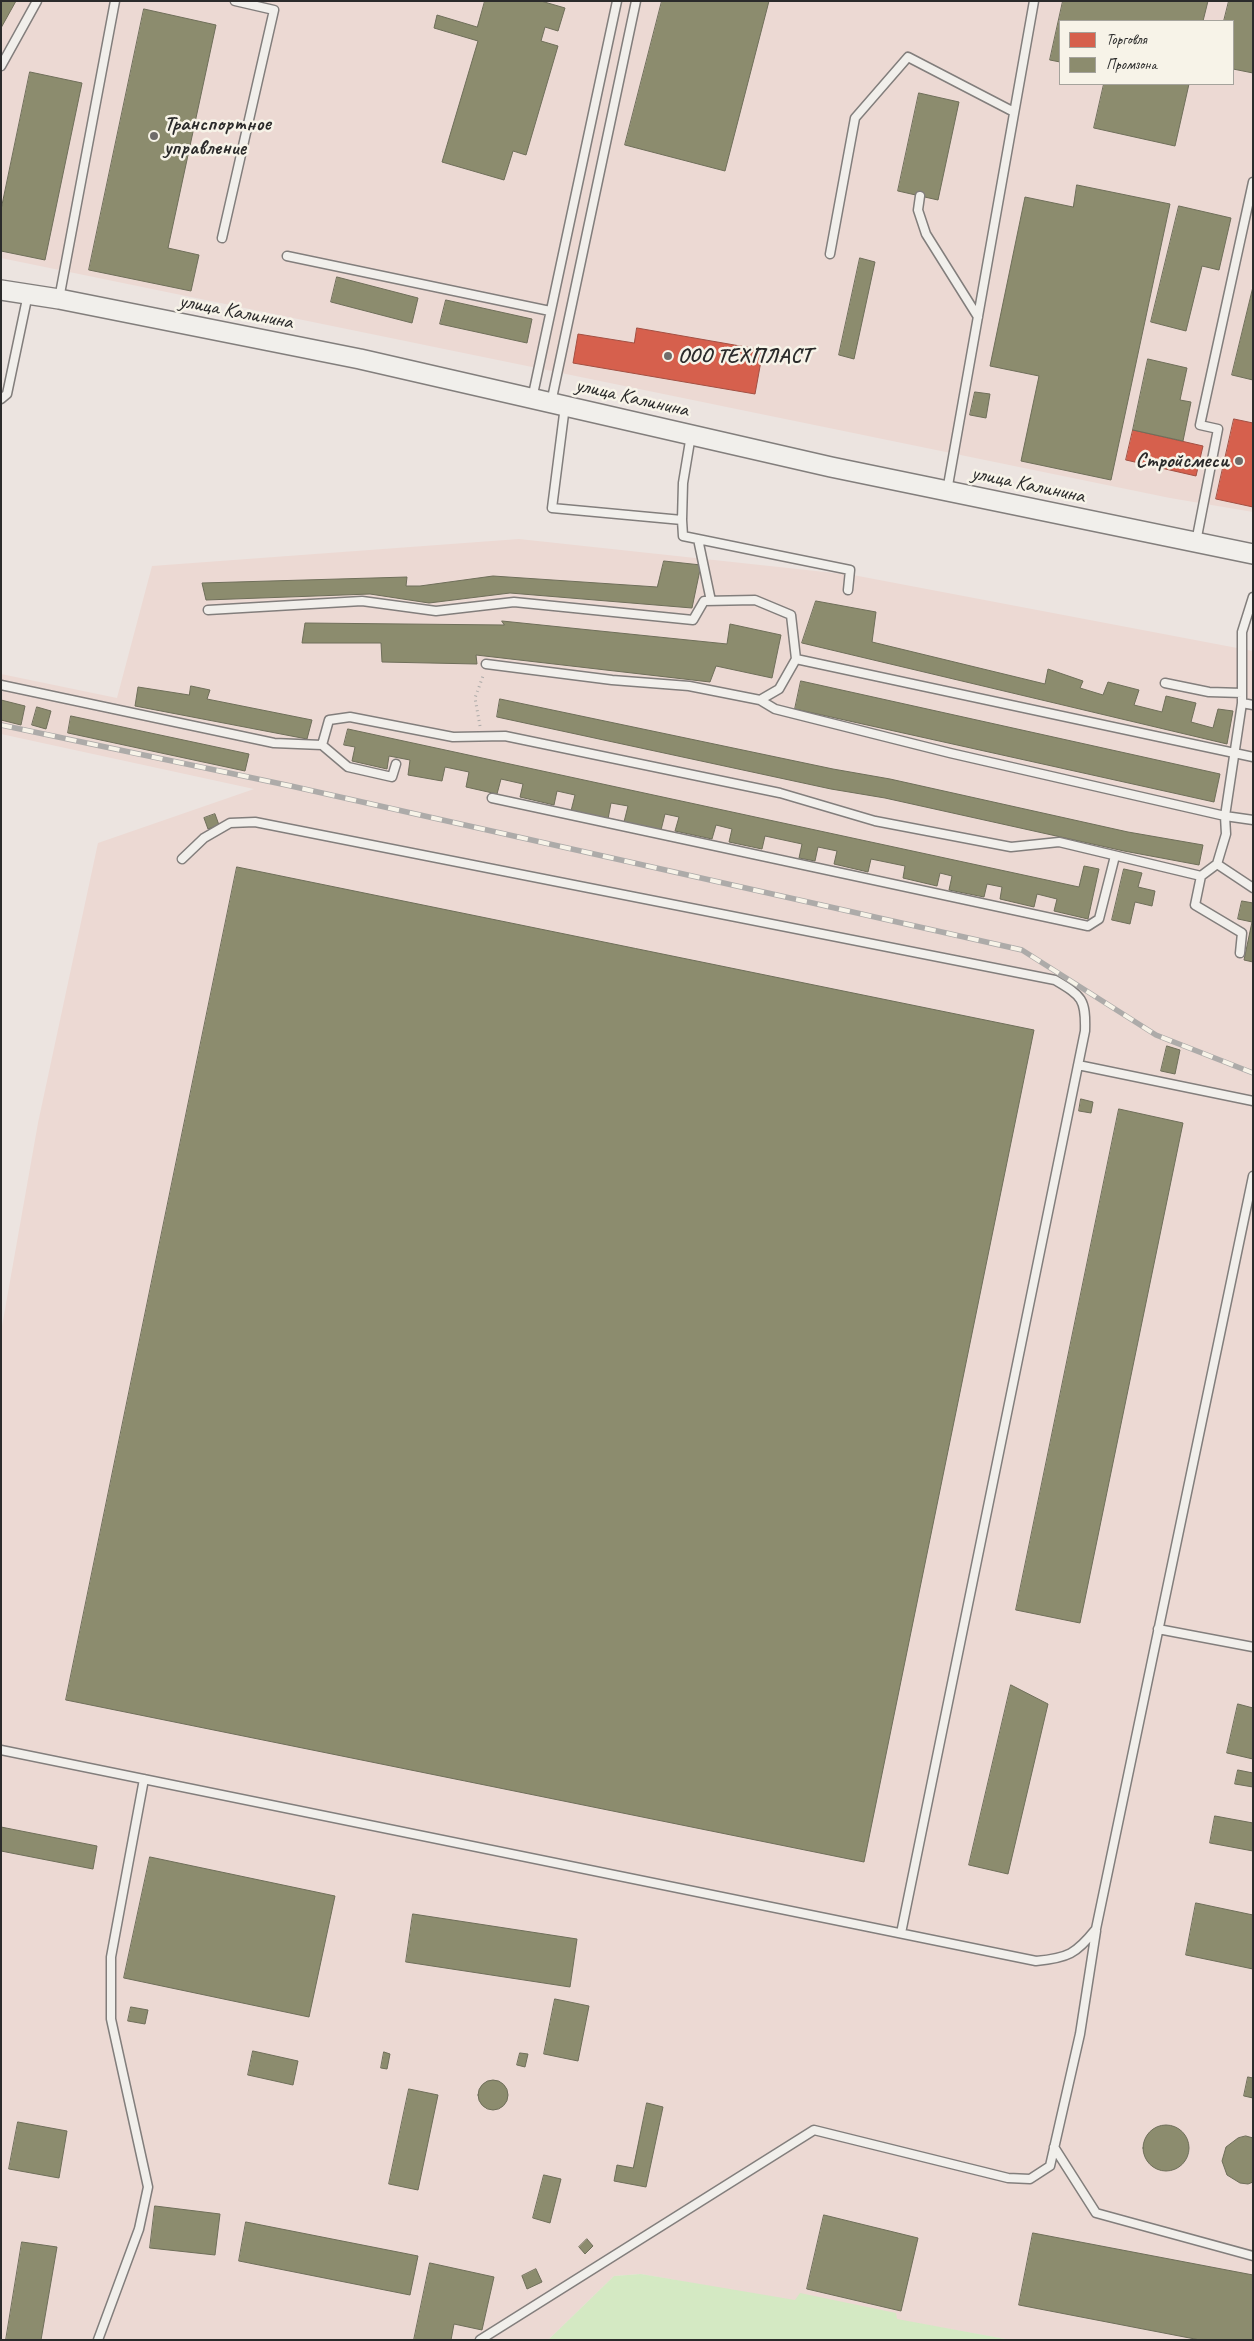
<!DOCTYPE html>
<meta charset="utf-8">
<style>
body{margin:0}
#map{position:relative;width:1254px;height:2341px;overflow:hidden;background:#ece4e0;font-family:Caveat,sans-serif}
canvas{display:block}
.frame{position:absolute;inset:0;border:2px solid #2b2b2b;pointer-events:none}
.legend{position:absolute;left:1059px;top:20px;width:175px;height:65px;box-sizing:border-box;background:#f7f3e8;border:1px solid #a5a39c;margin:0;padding:6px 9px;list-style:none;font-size:15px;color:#2b2b2b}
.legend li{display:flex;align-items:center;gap:10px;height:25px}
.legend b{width:25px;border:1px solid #a5a39c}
</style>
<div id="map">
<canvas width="1254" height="2341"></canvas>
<div class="frame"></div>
<ul class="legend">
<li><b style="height:14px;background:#d6604d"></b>Торговля</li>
<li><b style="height:14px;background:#8c8c6e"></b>Промзона</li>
</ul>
</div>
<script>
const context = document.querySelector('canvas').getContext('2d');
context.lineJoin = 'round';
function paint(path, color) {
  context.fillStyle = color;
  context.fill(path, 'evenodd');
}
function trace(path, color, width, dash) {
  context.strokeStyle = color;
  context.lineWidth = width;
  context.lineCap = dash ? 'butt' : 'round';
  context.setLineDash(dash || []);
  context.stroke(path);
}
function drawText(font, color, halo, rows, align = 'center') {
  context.font = font + ' Caveat,sans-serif';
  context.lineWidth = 5;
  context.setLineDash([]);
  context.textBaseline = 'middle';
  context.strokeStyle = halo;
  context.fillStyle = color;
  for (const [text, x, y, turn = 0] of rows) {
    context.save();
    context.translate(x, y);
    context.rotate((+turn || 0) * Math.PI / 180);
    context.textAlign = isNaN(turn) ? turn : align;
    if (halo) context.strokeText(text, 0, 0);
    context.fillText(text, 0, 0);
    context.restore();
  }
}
const built = new Path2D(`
 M1,1H1253V512L1170,498L1,258ZM1060,21H1233V84H1060Z
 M519,539L853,575L1253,651V2340H1011L641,2274L614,2276L548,2340H1V1332L38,1123L98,843L254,789L1,734V674L117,698L152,566Z`);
const green = new Path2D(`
 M641,2274L795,2300L800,2293L896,2313L897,2319L1011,2340H548L614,2276Z`);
const shops = new Path2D(`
 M637,328L763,350L755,394L573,363L578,334L634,343Z
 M1234,419L1253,423V507L1216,499Z
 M1133,430L1203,446L1196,476L1126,460Z`);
const industry = new Path2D(`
 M1,1H16L1,28Z
 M485,1H541L565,8L558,31L545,27L541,41L558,46L526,155L513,151L504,180L442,162L478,41L434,28L437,15L477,27Z
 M662,1H769L725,171L625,145Z
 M1063,1H1208L1203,21H1060V62L1050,60Z
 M1229,1H1253V73L1233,69V21H1224Z
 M144,9L216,25L168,248L199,255L191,291L89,270Z
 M30,72L82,83L45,260L1,251V210Z
 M1104,84H1189L1175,146L1094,128Z
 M919,93L959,102L938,200L898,191Z
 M1077,185L1170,204L1111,480L1021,461L1039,376L990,366L1025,197L1073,207Z
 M1179,206L1231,218L1219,270L1202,266L1186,331L1151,322Z
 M860,258L875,262L854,359L839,355Z
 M337,277L418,298L412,323L331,302Z
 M1253,287V380L1232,375Z
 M446,300L532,319L527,343L440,324Z
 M1148,359L1187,368L1180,400L1191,402L1183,441L1133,430Z
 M975,392L990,394L986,418L970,415Z
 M664,561L701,565L692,608L510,593L429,603L370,594L206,600L202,583L407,577L406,586H420L493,576L657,587Z
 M816,601L876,612L872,642L1045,684L1048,669L1083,681L1080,688L1103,695L1108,682L1139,690L1134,705L1162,712L1166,696L1196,703L1191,722L1213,728L1218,709L1233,711L1227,744L802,643Z
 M502,621L727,644L730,624L781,635L772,678L716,666L710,682L476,655L477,664L382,662L381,643H302L305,623L504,625Z
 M801,681L1220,774L1214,802L795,709Z
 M191,686L210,690L207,699L312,720L307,739L135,706L138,687L189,695Z
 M500,699L833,769L890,779L1128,832L1203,845L1199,865L1124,851L885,798L831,789L497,717Z
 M1,700L25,706L21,725L1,720Z
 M37,707L51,711L46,729L32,725Z
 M71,716L249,754L245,771L68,733Z
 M348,729L1079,887L1084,866L1099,869L1088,919L1054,911L1057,899L1037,894L1034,907L1000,899L1002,887L987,884L984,897L949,890L952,876L940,873L937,886L903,878L905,866L871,859L868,872L834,864L837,851L818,847L815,861L799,858L802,844L765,836L762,849L729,842L732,829L716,825L712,839L675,831L679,817L665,814L661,830L624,822L628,806L611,803L608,819L571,811L575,795L557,791L554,805L520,797L523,784L501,779L497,794L466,787L469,772L445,767L442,781L408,775L410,760L389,756L387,769L352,761L355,747L344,745Z
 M215,814L219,825L208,829L204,818Z
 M237,867L1034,1030L864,1862L66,1700Z
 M1124,869L1142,873L1138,887L1155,891L1152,906L1135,902L1130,924L1112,920Z
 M1242,901L1253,903V962L1244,960L1252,922L1238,919Z
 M1167,1046L1180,1050L1175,1074L1161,1071Z
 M1081,1099L1093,1102L1091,1113L1079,1111Z
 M1119,1109L1183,1123L1080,1623L1016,1610Z
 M1011,1685L1048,1704L1008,1874L969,1865Z
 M1238,1704L1253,1708V1759L1227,1753Z
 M1238,1770L1253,1773V1787L1235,1784Z
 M1215,1816L1253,1823V1851L1210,1843Z
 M1,1827L97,1846L93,1869L1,1851Z
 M150,1857L335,1896L309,2017L124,1978Z
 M1196,1903L1253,1915V1969L1186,1955Z
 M413,1914L577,1939L570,1987L406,1962Z
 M555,1999L589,2006L578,2061L544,2054Z
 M131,2007L148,2010L145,2024L128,2021Z
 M253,2051L298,2061L293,2085L248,2075Z
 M384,2052L390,2054L387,2069L381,2068Z
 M520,2053L528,2054L525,2067L517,2065Z
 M1248,2077L1253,2078V2098L1244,2096Z
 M478 2095a15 15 0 1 1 30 0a15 15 0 1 1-30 0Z
 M409,2089L438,2095L418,2190L389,2184Z
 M647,2103L663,2107L646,2187L614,2181L617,2165L633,2168Z
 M18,2122L67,2131L59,2178L9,2169Z
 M1143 2148a23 23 0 1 1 46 0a23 23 0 1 1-46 0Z
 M1246,2136L1253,2138V2182L1248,2184L1240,2183L1227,2175L1222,2161L1226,2147L1238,2138Z
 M544,2175L561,2179L550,2223L533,2218Z
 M155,2206L220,2214L215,2255L150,2248Z
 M824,2215L918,2238L901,2311L807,2289Z
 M246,2222L418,2256L410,2295L239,2261Z
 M1033,2233L1253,2275V2340H1200L1019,2305Z
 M587,2239L593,2246L585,2254L579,2247Z
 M22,2242L57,2247L41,2340H6Z
 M430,2263L494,2277L482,2330L454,2324L451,2340H414Z
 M536,2269L542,2282L527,2289L522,2276Z`);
const path = new Path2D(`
 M480,726L475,698L483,676`);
const service = new Path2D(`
 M1,66L37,1
 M920,196L918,210L926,234L978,317
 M222,238L274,10L235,1
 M830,254L855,118L908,57L1014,112
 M287,256L550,311
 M59,299L115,1
 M1,399L7,394L28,294
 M532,399L617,1
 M551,403L636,1
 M565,406L552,508L682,520L683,536L850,570L848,590
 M947,491L1034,1
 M682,520L683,483L691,435
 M698,539L711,601
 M1196,542L1218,429L1200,425L1253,182
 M208,610L362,601L436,611L514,602L693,620L704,601L755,600L791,615L796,659L1253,757
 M486,664L612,680L689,686L760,700L779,689L796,659
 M1165,683L1209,692L1242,693
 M1,685L274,743L322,745L329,720L350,717L453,737L505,736L780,793L875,821L1011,847L1059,842L1201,876L1217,864L1226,834L1225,816L1242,703V632L1253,597
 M760,700L775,709L950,753L1225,816L1253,820
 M1242,703L1253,705
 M322,745L348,767L392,777L396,764
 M492,798L1088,926L1099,919L1115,856
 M182,859L204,838L230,823L255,822L1055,980C1082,996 1086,999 1085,1031L901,1933
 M1217,864L1253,888
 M1201,876L1195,905L1242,933L1240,953
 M1078,1065L1253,1101
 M1158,1629L1253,1647
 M1,1750L1036,1961C1068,1958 1076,1954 1096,1929L1253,1176
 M1054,2147L1096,2213L1253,2256
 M98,2340L139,2229L148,2187L111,2019V1957L144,1779
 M480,2340L814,2130L1008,2178L1030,2179L1050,2166L1080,2034L1096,1931`);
const tertiary = new Path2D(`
 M1,290L59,299L360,359L831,467L1253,554`);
const rail = new Path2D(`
 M1,725L291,786L1022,950L1156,1035L1253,1073`);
const markers = [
 [154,136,5,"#6f6c6a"],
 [668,356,5,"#6f6c6a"],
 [1239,461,5,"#6f6c6a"]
];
const poiNames = [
 ["Транспортное",164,124],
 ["управление",164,148],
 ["ООО ТЕХПЛАСТ",678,356],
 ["Стройсмеси",1229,461,"right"]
];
const streetNames = [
 ["улица Калинина",236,312,11],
 ["улица Калинина",632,398,13],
 ["улица Калинина",1028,485,12]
];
paint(built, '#ecd9d3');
paint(green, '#d4e9c3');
paint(shops, '#d6604d');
trace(shops, '#a35043', 1);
paint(industry, '#8c8c6e');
trace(industry, '#6f6f5a', 1);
trace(service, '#827e7c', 11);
trace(tertiary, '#827e7c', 22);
trace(path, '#adaba9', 3, [1, 4]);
trace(service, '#f1efeb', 8);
trace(tertiary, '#f1efeb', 19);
trace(rail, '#adaba9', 5.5);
trace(rail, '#f7f3e8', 4, [11]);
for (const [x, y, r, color] of markers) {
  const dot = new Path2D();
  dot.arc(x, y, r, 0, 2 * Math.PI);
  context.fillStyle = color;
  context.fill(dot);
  trace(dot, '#f7f3e8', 2);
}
drawText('bold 21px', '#2b2b2b', '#f7f3e8', poiNames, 'left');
drawText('21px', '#2b2b2b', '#f7f3e8', streetNames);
</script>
